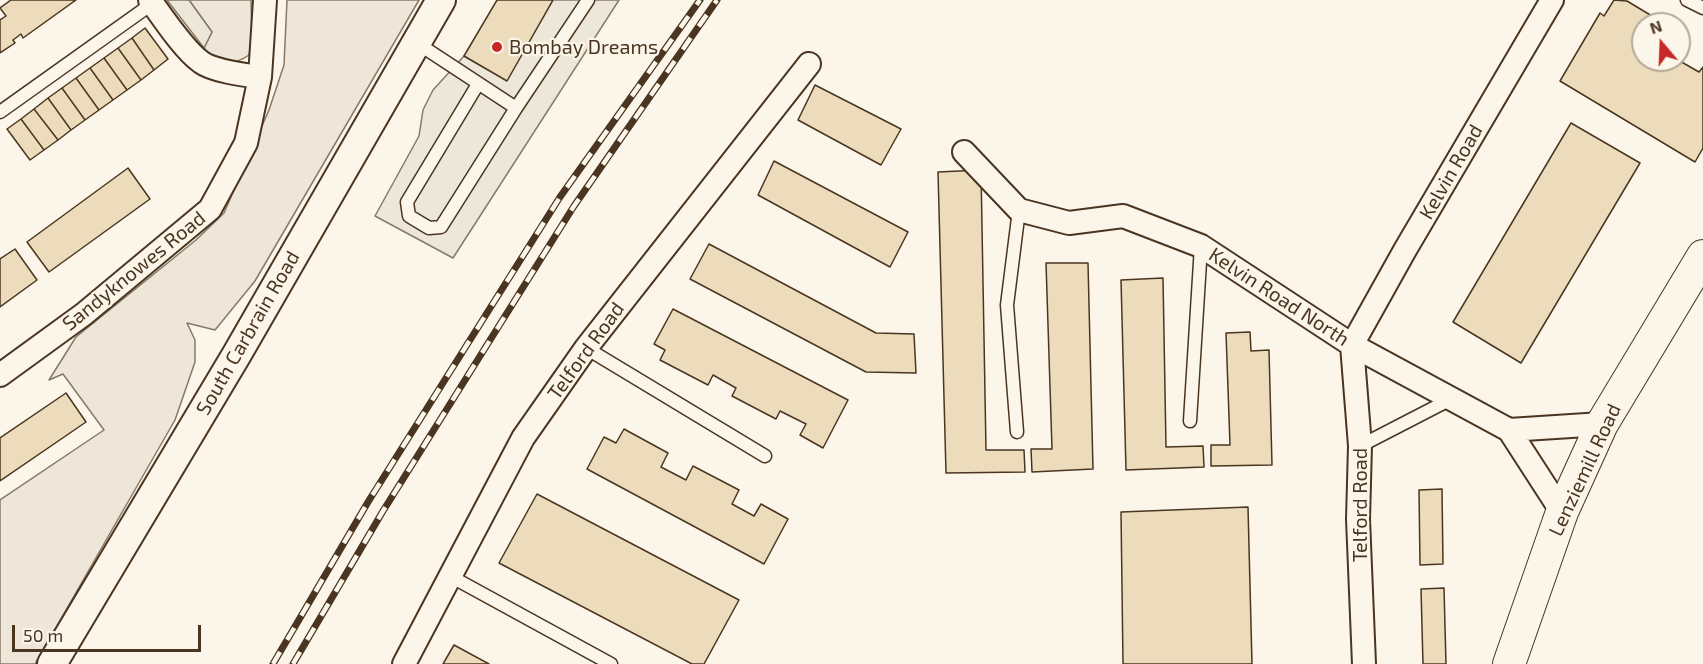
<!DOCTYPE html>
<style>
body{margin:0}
#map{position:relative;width:1703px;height:664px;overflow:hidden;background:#fbf6e9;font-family:"Exo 2",sans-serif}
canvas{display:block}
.north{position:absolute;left:1631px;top:12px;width:60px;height:60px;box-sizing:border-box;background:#fbf6e9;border:2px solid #b4a999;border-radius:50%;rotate:341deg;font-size:16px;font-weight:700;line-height:24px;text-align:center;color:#4a3520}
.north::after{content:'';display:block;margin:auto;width:21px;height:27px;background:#c62828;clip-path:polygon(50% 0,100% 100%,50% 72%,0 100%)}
.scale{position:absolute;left:12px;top:625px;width:189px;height:27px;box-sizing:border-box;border:3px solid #4a3520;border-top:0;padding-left:8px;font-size:18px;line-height:21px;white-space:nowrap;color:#4a3520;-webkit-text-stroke:4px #fbf6e9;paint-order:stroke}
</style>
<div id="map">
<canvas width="1703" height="664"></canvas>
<div class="north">N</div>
<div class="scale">50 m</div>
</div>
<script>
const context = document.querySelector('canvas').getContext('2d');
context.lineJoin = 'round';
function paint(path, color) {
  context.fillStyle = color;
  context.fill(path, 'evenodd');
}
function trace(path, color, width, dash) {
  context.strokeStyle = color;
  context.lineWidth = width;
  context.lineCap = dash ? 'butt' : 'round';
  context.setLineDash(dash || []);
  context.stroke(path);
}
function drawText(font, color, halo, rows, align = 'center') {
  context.font = font + ' "Exo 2",sans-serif';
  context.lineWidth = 4.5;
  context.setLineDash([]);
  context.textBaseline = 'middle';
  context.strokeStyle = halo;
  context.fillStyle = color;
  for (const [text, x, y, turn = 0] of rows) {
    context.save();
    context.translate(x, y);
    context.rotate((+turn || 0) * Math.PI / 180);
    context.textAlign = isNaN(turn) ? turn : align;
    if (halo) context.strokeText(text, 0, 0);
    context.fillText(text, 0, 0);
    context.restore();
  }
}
const green = new Path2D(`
 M189,0H251L252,42L249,55C234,66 217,64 204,48L212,32Z
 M287,0H419L255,281L215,330L187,323L195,340V362L175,420L35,664H0V500L104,430L63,374L49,380L76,337L196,240L224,213L269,110L284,65Z`);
const parking = new Path2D(`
 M167,0H189L212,32L204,48Z
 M553,0H619L453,258L375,216L419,136L423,110L433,90L464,56L507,80Z`);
const building = new Path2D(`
 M11,0H76L23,38L21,34L13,40L15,43L0,53V20L6,16L0,8Z
 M497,0H553L507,81L464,56Z
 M1614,0L1627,1L1657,19L1654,24H1643V60H1678L1699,72L1703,67V148L1695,162L1560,81L1600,13L1604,16Z
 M145,28L168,59L154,70L132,38Z
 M132,38L154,70L141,80L118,48Z
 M118,48L141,80L127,90L104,58Z
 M104,58L127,90L113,100L90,68Z
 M90,68L113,100L99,110L76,78Z
 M76,78L99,110L85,120L62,88Z
 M815,85L901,129L881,165L798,120Z
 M62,88L85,120L71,130L48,98Z
 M48,98L71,130L58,140L34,109Z
 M34,109L58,140L44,150L21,119Z
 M21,119L44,150L30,160L7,129Z
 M1571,123L1640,163L1521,363L1453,322Z
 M774,161L908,232L890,267L758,195Z
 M128,168L150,199L49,272L27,242Z
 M981,170L986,450H1024L1025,472L946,473L938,172Z
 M709,244L876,333L914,334L916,373L866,372L690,279Z
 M15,249L37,280L0,307V259Z
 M1046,263H1088L1093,469L1032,472L1031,449H1052Z
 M1163,278L1166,447L1203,446L1204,467L1126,470L1121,280Z
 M673,309L848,400L823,448L800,435L806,424L780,411L776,419L732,396L736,388L713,375L708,385L660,360L665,350L654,344Z
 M1250,332L1251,351L1269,350L1272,465L1211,466V445H1230L1226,333Z
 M66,393L86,422L0,481V438Z
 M624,429L668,453L661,467L686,480L693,466L739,490L732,504L754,516L761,504L788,519L764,564L587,469L604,437L616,443Z
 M1442,489L1443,564L1420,565L1419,490Z
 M537,494L739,600L704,664H692L499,563Z
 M1248,507L1252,664H1123L1121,512Z
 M1444,588L1446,664H1423L1421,589Z
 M454,645L489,664H443Z`);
const service = new Path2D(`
 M1687,0L1703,8
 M417,43L516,108
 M478,84L407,202L409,216L429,228L441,227L516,108L588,0
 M0,112L153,3
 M586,348L765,456
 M1190,421L1201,246
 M1017,432L1007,305L1019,210
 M1360,446L1451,399
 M450,576L611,664`);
const minor = new Path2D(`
 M150,0C163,18 184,50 201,62C213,71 245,75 260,77
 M964,152L1019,210L1069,223L1123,216L1201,246L1352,345L1509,430L1562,512
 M0,375L84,314L210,209L246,143L260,77L265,0
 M1509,430L1602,424
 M404,664L523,438L586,348L809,64
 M1364,664L1358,519L1360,446L1352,345L1405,250L1552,0`);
const tertiary = new Path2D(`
 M52,664L237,354L441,0`);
const secondary = new Path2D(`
 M1509,664L1562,512L1602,424L1703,256`);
const rail = new Path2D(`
 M273,664L368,502L560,197L700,0
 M293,664L383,511L574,206L717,0`);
const markers = [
 [497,47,6,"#c62828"]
];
const poiNames = [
 ["Bombay Dreams",509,47]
];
const streetNames = [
 ["Kelvin Road",1451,172,-60],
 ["Sandyknowes Road",134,271,-39],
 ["Kelvin Road North",1279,297,33],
 ["South Carbrain Road",248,333,-60],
 ["Telford Road",586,351,-54],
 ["Lenziemill Road",1585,470,-65],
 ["Telford Road",1360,505,-90]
];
paint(green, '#ede6d9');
trace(green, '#887966', 1.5);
paint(parking, '#ede7d9');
trace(parking, '#887966', 1.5);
paint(building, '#ecdcbc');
trace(building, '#4a3520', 1.5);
trace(service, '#4a3520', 15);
trace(minor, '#4a3520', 26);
trace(tertiary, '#4a3520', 32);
trace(secondary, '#4a3520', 34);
trace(service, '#fbf6e9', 12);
trace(minor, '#fbf6e9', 22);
trace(tertiary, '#fbf6e9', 28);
trace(secondary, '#fbf6e9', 32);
trace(rail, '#4a3520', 7);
trace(rail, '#fbf6e9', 4.5, [14]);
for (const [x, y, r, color] of markers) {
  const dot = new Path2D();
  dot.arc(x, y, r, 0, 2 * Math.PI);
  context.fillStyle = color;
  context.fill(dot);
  trace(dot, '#fbf6e9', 2);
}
drawText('20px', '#4a3520', '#fbf6e9', poiNames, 'left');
drawText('20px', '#4a3520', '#fbf6e9', streetNames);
</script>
